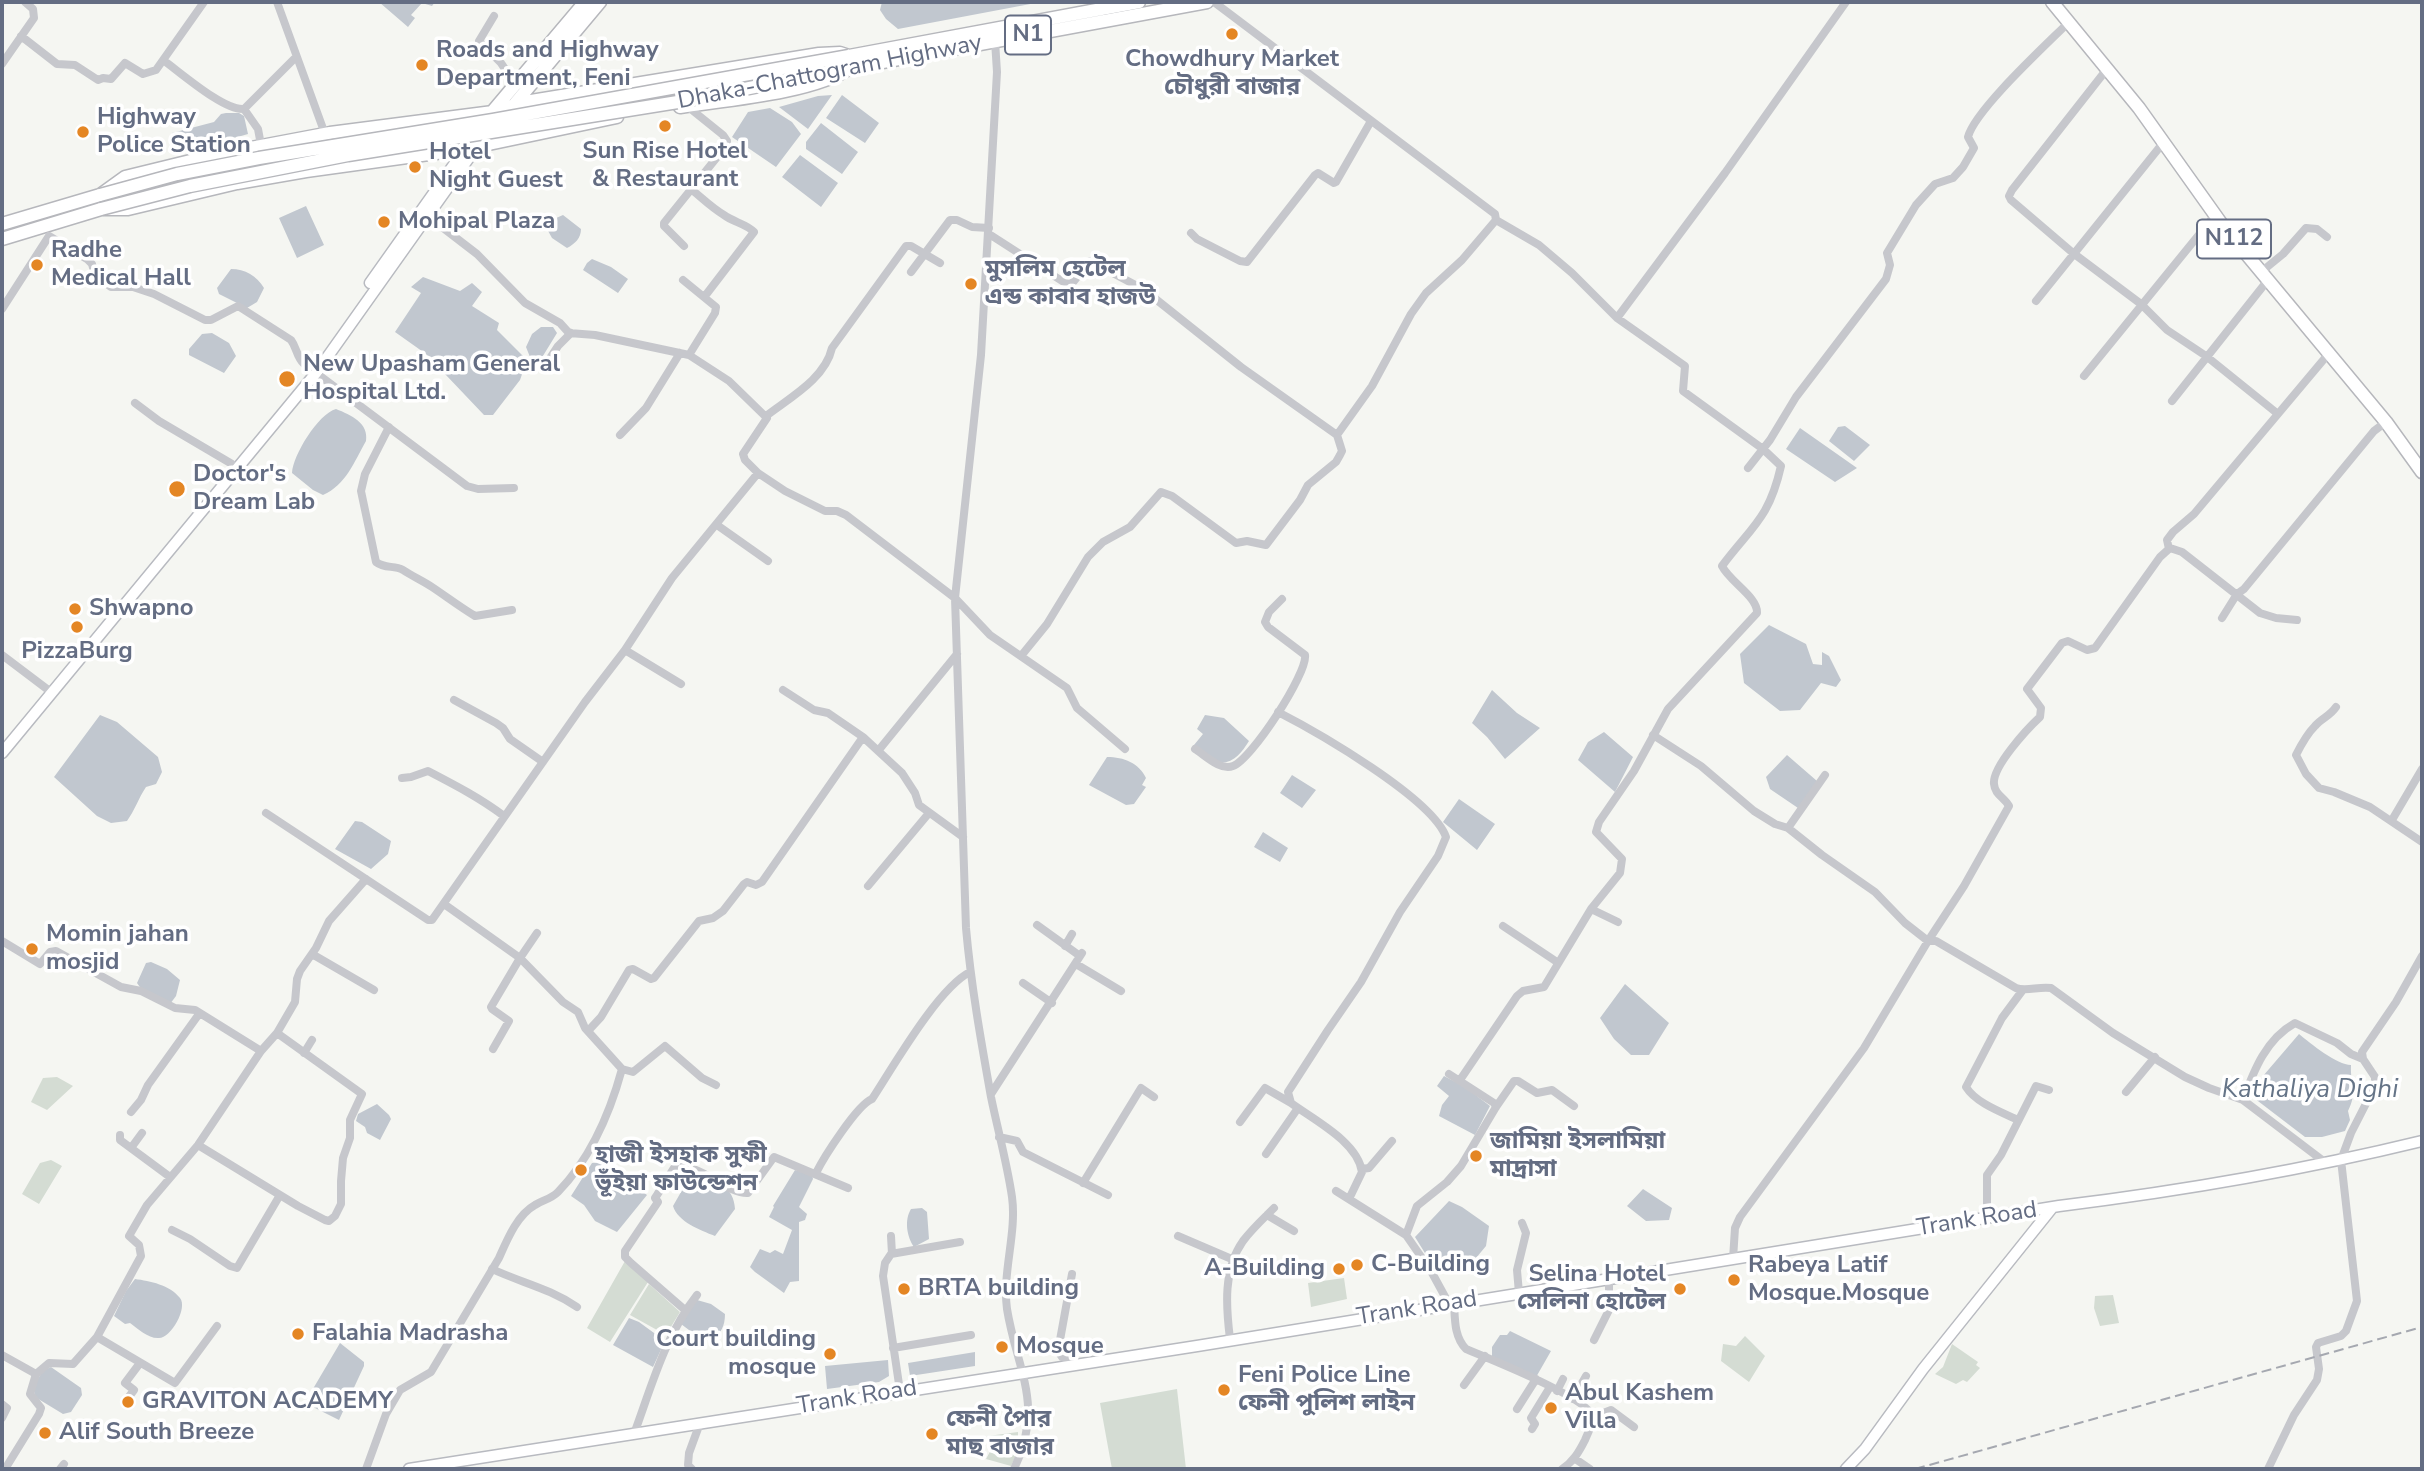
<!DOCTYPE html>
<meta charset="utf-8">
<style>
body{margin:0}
#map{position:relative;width:2424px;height:1471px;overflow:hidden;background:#f5f6f2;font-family:"Nunito Sans",sans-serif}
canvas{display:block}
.frame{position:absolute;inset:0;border:4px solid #646d83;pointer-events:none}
</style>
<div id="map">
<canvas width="2424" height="1471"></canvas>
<div class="frame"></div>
</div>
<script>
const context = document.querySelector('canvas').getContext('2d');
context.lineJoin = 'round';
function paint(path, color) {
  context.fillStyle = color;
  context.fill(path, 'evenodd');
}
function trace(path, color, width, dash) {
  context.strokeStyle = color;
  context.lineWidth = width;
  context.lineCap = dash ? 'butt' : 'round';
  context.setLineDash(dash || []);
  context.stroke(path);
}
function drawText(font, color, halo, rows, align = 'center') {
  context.font = font + ' "Nunito Sans","Noto Sans Bengali",sans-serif';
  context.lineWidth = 7;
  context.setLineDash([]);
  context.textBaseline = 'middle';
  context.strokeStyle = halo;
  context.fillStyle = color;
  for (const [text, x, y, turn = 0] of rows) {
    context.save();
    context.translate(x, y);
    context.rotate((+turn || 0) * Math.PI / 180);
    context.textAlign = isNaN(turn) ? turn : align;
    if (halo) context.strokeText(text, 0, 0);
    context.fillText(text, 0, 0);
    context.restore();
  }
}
const green = new Path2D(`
 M57,1077L73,1086L47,1110L31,1102L43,1078Z
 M51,1160L62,1166L39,1204L22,1194L40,1163Z
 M625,1261L648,1282L610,1342L587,1328Z
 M1344,1278L1347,1299L1311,1307L1308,1283Z
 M649,1284L680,1312L666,1335L630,1315Z
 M2113,1295L2119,1323L2100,1326L2094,1308L2095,1296Z
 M1745,1336L1765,1356L1749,1382L1721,1361L1723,1344L1736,1346Z
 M1952,1344L1978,1362L1976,1365L1980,1368L1967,1382L1963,1380L1956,1384L1935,1374L1943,1367Z
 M1177,1389L1186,1469H1112L1100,1403Z
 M1018,1432V1451L1011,1466L986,1459L992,1448L981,1440L988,1436Z`);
const water = new Path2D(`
 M379,2H435L432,6L422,3L411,15L415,18L408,27Z
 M882,2H1041L898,29L886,19L880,10Z
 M832,95L808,129L779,107L818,96Z
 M842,95L879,123L865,143L826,118Z
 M770,108L792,122L801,134L776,167L732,137L748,112Z
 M226,113H239L244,116L248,134L206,146L177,150L172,133L214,122L221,114Z
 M821,123L858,152L842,174L806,149V142Z
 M800,155L838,183L821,207L782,177Z
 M306,206L324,245L297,258L279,218Z
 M563,215L581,229C581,238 575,244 567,248L552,238L547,229L554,219Z
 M592,259L611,267L628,279L618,293L583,270L587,263Z
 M231,269C245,269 257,276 264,288L257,302L247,308L219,294L217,288Z
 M423,277L460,291L472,283L482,292L472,306L499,323L497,330L527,360L520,380L493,415H484L426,354L395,332L421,293L411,287Z
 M541,327H553L557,333L538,364L530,357L526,347L532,334Z
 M212,333L229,343L236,356L224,373L189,355V349L202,334Z
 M336,409C351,415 369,423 366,441C354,462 346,485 323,495L313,490L292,473C293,455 318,414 336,409Z
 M1845,426L1870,445L1854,461L1829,441L1838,427Z
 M1800,428L1857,468L1835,482L1786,449Z
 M1769,625L1806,644L1813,664L1822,665V652L1829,656L1841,680L1836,687L1821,683L1800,710L1780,711L1744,683L1740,654Z
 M1492,690L1517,713L1540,728L1505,759L1487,737L1472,723Z
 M100,715L117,722L158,757L162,772L156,784L146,787C138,799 135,810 127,821L111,823L97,816L54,777Z
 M1205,715L1224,718L1249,741C1242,752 1235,762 1221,763L1194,745L1203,734L1197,729Z
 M1604,732L1633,757L1615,792L1578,760L1588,742Z
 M1787,755L1817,781L1798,808L1770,789L1766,777Z
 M1107,757C1124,757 1139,763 1146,778L1142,785L1146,787L1134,804L1126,805L1089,785Z
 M1292,775L1316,790L1302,808L1280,793Z
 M1459,799L1495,824L1477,850L1443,822Z
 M355,821L362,822L391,841L388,854L371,869L335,849Z
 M1263,832L1288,848L1280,862L1254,847Z
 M151,962L167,969L180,980L176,996L170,1004L142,990L137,983L146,963Z
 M1625,984L1669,1023L1649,1055H1631L1614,1039L1600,1018Z
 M2299,1034C2311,1044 2337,1065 2351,1065C2350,1086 2358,1091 2348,1111L2350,1120L2345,1131L2322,1137H2305L2254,1098L2257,1083Z
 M1444,1076L1465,1087L1490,1106L1475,1135L1439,1116L1442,1105L1449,1096L1437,1086Z
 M377,1104L389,1115L391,1119L380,1140L367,1133L365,1127L356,1121L358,1114Z
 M603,1162L647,1195L617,1232L595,1221L584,1205L571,1196L592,1163Z
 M795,1170L812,1175L813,1179L799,1207L807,1214L805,1220L799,1222V1281L790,1282L784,1293L755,1272L750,1267L760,1249L770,1253L775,1250L783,1254L792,1230L769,1217L774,1207L773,1206Z
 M696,1177C717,1179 734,1187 735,1209L715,1236C700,1230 678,1222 673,1206L689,1178Z
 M1643,1189L1672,1208L1669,1220L1646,1221L1627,1206Z
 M1449,1201L1462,1207L1489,1226L1486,1246L1471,1264L1441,1271L1433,1266L1415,1237Z
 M922,1208L927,1212L929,1239L914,1247C907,1237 904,1220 911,1209Z
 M135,1279C150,1281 170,1285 180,1298C188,1308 171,1338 159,1338C149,1339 138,1329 130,1323L125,1324L114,1316L126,1291Z
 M697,1300L711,1304L725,1314C725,1326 721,1333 712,1341L693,1333L681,1324Z
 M629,1318L639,1322L665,1341L653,1367L613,1345Z
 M1510,1331L1551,1351L1535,1379L1492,1356V1347L1500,1335H1507Z
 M340,1343L364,1362V1366L339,1420L309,1405L307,1399Z
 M975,1352V1366L910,1376L908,1363Z
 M888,1360L889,1376L879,1382L827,1389L825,1366Z
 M51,1367L81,1388L82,1395L71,1412L63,1414L35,1397C32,1385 40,1371 51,1367Z`);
const minor = new Path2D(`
 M277,2L325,134
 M494,16L479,41L501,63L515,84
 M21,36L57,64L75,65L98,80L103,78L111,79L125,63L143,74L156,70L204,2
 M995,41L997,72L981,355L955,598L966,928C971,985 981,1041 991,1097C998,1131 1007,1163 1012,1197C1017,1233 1002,1272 1007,1309C1017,1371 1045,1405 1014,1469
 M163,60C180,72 224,111 244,109
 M2,64L34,18L33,9L25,2
 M2107,69L2012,190L2009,196L2011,200L2073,253L2141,304L2167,330L2206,356L2278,414
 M261,145L258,129L244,109L296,57
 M691,189C702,198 712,208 724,215C733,222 747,224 754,232L705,296
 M425,214L477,254L525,303L560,323L569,333L595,335L689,355L729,381L767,418L743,454L745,460L758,473L785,491L825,511H837L846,515L955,598L990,635L1067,688L1077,708L1125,749
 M1191,233L1197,239L1240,261L1247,262L1315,175L1318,173L1334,183L1336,182L1371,121
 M989,234L1062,281L1070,284L1074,281L1090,261L1143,289L1241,367L1337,435
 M684,246L664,226V223L726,146L727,141L723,135L687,106
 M911,272L950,220H957L972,227L989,228
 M2261,272L2283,254L2306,228L2317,229L2327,237
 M683,280L716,307L715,313L689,355
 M2036,301L2163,143
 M2,309L49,236L87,259L92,264L95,275L111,287H133L154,294L205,320H211L238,306L291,340C297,348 296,356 304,364L467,486L478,489L514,488
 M1617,318L1725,173L1846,2
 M543,369L558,346L571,333
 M2084,376L2215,215
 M2172,401L2264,285L2269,283
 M135,403L159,421L232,464
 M766,416C789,398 825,379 832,348L906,246H911L940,263
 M389,427L365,474L361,491L376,562C385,569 394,565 403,570C412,576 423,581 432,587C447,597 460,607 475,616L512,610
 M620,435L646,408L680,353
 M1748,468L1770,440L1796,397L1886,279L1890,265L1887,253L1916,205L1935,184L1953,178L1963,167L1974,148L1968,137C1975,110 2046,45 2069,22
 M717,525L768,561
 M2169,549L2167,540L2173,532L2194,514L2330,352
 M2222,618L2237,594L2244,589L2374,431L2386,422
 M625,650L681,684
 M2,655L47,689
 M1021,656L1047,624L1088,557L1103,542L1130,527L1161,492L1172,496L1236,543L1247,541L1266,545L1300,500L1308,485L1336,462L1340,455L1342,451L1337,435L1372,386L1411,314L1426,293L1462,260L1496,220L1495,214L1214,2
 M783,690L814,710L828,713L863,737L902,773L915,793L919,805L963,837
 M454,700L496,723L503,728L510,739L543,762
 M2336,707C2330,716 2322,718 2315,726C2307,734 2301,745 2296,755L2306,774L2319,788L2334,792L2370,807L2422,842
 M1278,712C1317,732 1432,798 1446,837L1438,856L1400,912L1361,982L1328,1030L1288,1092L1291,1103C1314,1120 1358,1142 1362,1172L1349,1199
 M1653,735L1701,766L1754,811L1775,824L1788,828L1822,855L1875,892L1905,923L1928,941H1936L2016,988C2026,992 2039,986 2051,988L2113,1033L2185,1077L2209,1088L2243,1100L2326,1163
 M1195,749C1205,755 1220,771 1233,766C1251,760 1308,673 1305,655L1268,627L1265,622L1269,612L1282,599
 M878,751L957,654
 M402,778L411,777L428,771C455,785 480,798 504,816
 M266,813L428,920H432L585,702L625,650L672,578L758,473
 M2392,820L2422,769
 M1788,828L1825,775
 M868,886L929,813
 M444,904L520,958L563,1002L578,1012L585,1028L622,1069L633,1072L665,1046L702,1078L716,1085
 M1591,909L1618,922
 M1037,925L1080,956
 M1503,926L1557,962
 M2,941L40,964L50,952L56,951L121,987L141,991L175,1008L195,1010L261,1051
 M1065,946L1072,934
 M312,954L374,990
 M1076,964L1121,991
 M1023,983L1052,1003
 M588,1031L601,1017L629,970L633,969L651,979L654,978L699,921L713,918L723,911L744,884L747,882L756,885L762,882L863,737
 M493,1049L509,1021L492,1009L491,1007L520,958L537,933
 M304,1053L312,1040
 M1449,1074L1494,1103L1496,1107
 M1460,1080L1517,996L1523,991L1544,987L1591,909L1620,873L1622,859L1596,832L1599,822L1634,771L1668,709L1757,613C1758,597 1730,582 1722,566C1752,526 1769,519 1781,466L1763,449L1683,391L1685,366L1617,318L1572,273L1539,245L1496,220
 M2126,1092L2155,1057
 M991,1094L1082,953
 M2243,1100C2254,1070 2266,1039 2295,1023L2337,1043L2351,1054L2363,1059
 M131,1112L141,1100L148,1085L199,1014
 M2018,1120C2001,1112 1976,1103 1966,1087L2002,1018L2022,991
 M1240,1122L1265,1088L1291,1103
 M120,1135V1140L170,1177
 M999,1137L1017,1141L1023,1152L1108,1195
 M198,1145L298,1206L325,1220L329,1221L335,1216L341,1204V1181L343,1158L350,1138V1120L362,1094L277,1033
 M131,1148L142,1133
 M1266,1154L1298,1108
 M1362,1169L1369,1168L1392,1141
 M816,1173C824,1157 857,1105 872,1099C893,1067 938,988 970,972
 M1083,1183L1141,1088L1154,1097
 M1336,1191L1406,1235L1431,1271L1449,1304
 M1267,1215L1294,1231
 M1987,1219V1175L2001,1155L2036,1086L2049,1090
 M172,1230L190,1239L230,1266L237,1268L280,1195
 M1406,1235L1417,1206L1447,1182L1461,1166L1496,1107L1514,1081H1518L1537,1093L1552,1090L1574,1106
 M891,1236L892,1254
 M1178,1236L1234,1260
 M1733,1259L1735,1228L1740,1217L1864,1048L1928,941L1964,886L2009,806C2004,797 1995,795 1994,784C1992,767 2027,729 2040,717L2041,708L2027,689L2062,643L2068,641L2087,650L2095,648L2160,557L2170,548L2182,552L2260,613L2276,618L2297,620
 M492,1269C522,1283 549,1288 577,1307
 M1072,1274L1058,1351L1062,1357L1077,1363
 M1519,1293L1517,1270L1526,1233L1522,1223
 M1454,1303C1455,1319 1454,1337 1466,1349C1488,1358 1583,1396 1591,1414C1594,1423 1588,1432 1585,1440C1579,1452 1573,1462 1562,1469
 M685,1310L631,1263L625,1257V1251L658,1202L655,1198L657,1195L674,1168C700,1161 725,1194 748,1193L774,1157L848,1188
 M97,1337L175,1383L217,1326
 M1230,1339C1226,1307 1223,1269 1243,1241C1252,1229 1264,1218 1274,1208
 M1594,1340L1609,1310V1279
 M893,1348L971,1335
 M2,1355L36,1374
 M1464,1385L1485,1356
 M900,1391L883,1276L885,1263L891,1254L960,1242
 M1557,1391L1563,1379
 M128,1398L134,1390L125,1383L140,1363
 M1573,1399L1586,1376
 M2,1404L7,1408L2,1418
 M1517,1409L1536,1379
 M1593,1417L1611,1410L1634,1427
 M1532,1429L1535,1424L1531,1418L1550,1387
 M634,1434C652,1385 665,1336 697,1295
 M1574,1458L1590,1469
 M5,1469L39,1414L41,1408L30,1394L36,1374L49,1363L73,1364L97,1337L141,1256L139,1245L129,1236L147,1205L198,1145L261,1051L277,1033L295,1002L297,979L300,971L316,948L329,921L366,879
 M60,1469L64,1464
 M366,1469L386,1414L400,1390L431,1372L499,1258C507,1240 517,1215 535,1205C543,1200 551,1199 558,1192C591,1158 610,1113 622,1069
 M692,1469L688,1465L689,1453L700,1423
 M2268,1469L2294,1415L2317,1380L2319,1369L2316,1347L2318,1343L2341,1336L2346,1331L2357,1301L2341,1160L2351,1133L2375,1086V1077L2363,1059L2362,1052L2396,1002L2422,956`);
const secondary = new Path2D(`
 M370,283L465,149
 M2,753L316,373L478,145
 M409,1469L1197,1346L2059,1206C2181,1191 2303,1170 2422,1141
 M1846,1469L1865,1449L1923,1369L2052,1208`);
const trunk = new Path2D(`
 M2052,2L2139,108L2223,226L2386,422L2422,472
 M513,106L600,2
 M680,107C726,100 813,93 850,68L1207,2
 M492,112L585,2
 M2,224L100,195L125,177L219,154L330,133L493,112L525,102L819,54L840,53L849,56L1139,2
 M2,239L101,209H128L237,183L306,171L465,149L617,117`);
const rail = new Path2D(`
 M1915,1469L2422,1327`);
const trunkBridge = new Path2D(`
 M100,195L177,174L259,158L493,120L849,56
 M101,209L190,186L348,155L684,101L850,68`);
const markers = [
 [1232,34,7,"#e48624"],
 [422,65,7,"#e48624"],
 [665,126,7,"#e48624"],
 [83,132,7,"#e48624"],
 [415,167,7,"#e48624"],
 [384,222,7,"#e48624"],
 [37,265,7,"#e48624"],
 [971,284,7,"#e48624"],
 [287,379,9,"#e48624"],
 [177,489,9,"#e48624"],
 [75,609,7,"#e48624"],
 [77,627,7,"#e48624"],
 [32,949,7,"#e48624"],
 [1476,1156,7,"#e48624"],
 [581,1170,7,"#e48624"],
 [1357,1265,7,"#e48624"],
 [1339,1269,7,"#e48624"],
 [1734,1280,7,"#e48624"],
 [904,1289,7,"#e48624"],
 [1680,1289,7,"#e48624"],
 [298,1334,7,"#e48624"],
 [1002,1347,7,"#e48624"],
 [830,1354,7,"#e48624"],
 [1224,1390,7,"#e48624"],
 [128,1402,7,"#e48624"],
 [1551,1408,7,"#e48624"],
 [45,1433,7,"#e48624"],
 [932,1434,7,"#e48624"]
];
const shields = [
 [1028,35,46],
 [2234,239,74]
];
const shieldNames = [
 ["N1",1028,35],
 ["N112",2234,239]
];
const poiNames = [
 ["Roads and Highway",436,51],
 ["Department, Feni",436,79],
 ["Chowdhury Market",1232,60,"center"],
 ["চৌধুরী বাজার",1232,88,"center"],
 ["Highway",97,118],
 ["Police Station",97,146],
 ["Sun Rise Hotel",665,152,"center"],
 ["& Restaurant",665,180,"center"],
 ["Hotel",429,153],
 ["Night Guest",429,181],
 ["Mohipal Plaza",398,222],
 ["Radhe",51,251],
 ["Medical Hall",51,279],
 ["মুসলিম হেটেল",985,270],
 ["এন্ড কাবাব হাজউ",985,298],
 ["New Upasham General",303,365],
 ["Hospital Ltd.",303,393],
 ["Doctor's",193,475],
 ["Dream Lab",193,503],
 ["Shwapno",89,609],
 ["PizzaBurg",77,652,"center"],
 ["Momin jahan",46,935],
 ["mosjid",46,963],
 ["জামিয়া ইসলামিয়া",1490,1142],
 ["মাদ্রাসা",1490,1170],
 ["হাজী ইসহাক সুফী",595,1156],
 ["ভূঁইয়া ফাউন্ডেশন",595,1184],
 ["C-Building",1371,1265],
 ["Rabeya Latif",1748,1266],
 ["Mosque.Mosque",1748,1294],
 ["A-Building",1325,1269,"right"],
 ["Selina Hotel",1666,1275,"right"],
 ["সেলিনা হোটেল",1666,1303,"right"],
 ["BRTA building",918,1289],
 ["Falahia Madrasha",312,1334],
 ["Court building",816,1340,"right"],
 ["mosque",816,1368,"right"],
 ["Mosque",1016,1347],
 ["Feni Police Line",1238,1376],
 ["ফেনী পুলিশ লাইন",1238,1404],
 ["Abul Kashem",1565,1394],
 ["Villa",1565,1422],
 ["GRAVITON ACADEMY",142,1402],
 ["ফেনী পৈার",946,1420],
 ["মাছ বাজার",946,1448],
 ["Alif South Breeze",59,1433]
];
const streetNames = [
 ["Dhaka-Chattogram Highway",830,73,-11],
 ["Trank Road",1977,1220,-9],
 ["Trank Road",1417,1309,-9],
 ["Trank Road",857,1398,-9]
];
const waterNames = [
 ["Kathaliya Dighi",2310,1091]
];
paint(green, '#d4dcd3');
paint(water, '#c1c7cf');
trace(secondary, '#b8bac0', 13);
trace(trunk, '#b6b7bc', 15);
trace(minor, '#c6c7cc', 8);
trace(secondary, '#fff', 10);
trace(trunk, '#fff', 12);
trace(rail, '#a5a8b0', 2, [10, 5]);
trace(trunkBridge, '#b6b7bc', 15, []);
trace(trunkBridge, '#fff', 12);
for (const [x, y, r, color] of markers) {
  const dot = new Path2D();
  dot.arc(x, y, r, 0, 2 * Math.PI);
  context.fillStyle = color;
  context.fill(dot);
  trace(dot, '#fff', 2.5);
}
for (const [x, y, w] of shields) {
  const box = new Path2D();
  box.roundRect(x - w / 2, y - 19.5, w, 39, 5);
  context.fillStyle = '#fff';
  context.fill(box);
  trace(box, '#646d83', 2);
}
drawText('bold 23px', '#646d83', null, shieldNames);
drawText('bold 24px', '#646d83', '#fff', poiNames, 'left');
drawText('24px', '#646d83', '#fff', streetNames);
drawText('italic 26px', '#657487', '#fff', waterNames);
</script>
